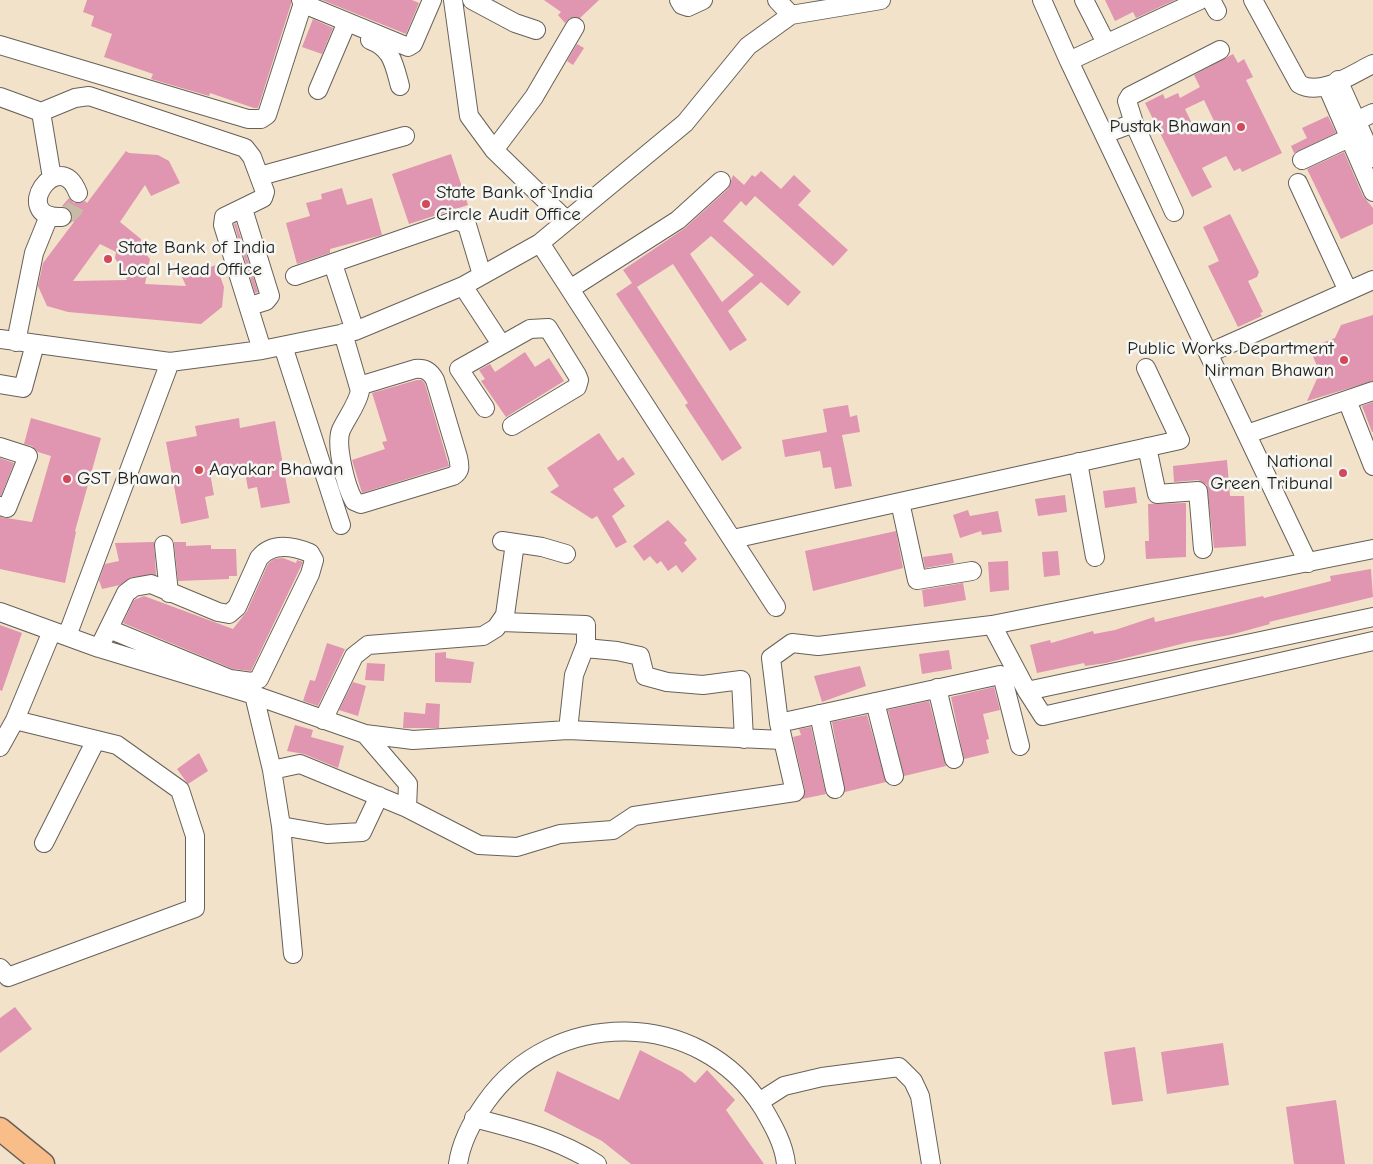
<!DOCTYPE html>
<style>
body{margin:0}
canvas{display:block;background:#f2e2c9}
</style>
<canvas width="1373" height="1164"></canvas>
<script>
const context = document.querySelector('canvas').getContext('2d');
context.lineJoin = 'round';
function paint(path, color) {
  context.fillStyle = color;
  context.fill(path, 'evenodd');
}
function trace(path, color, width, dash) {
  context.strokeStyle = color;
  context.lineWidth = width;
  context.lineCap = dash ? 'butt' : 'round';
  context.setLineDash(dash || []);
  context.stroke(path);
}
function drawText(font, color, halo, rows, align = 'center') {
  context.font = font + ' "Comic Neue",sans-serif';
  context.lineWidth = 5;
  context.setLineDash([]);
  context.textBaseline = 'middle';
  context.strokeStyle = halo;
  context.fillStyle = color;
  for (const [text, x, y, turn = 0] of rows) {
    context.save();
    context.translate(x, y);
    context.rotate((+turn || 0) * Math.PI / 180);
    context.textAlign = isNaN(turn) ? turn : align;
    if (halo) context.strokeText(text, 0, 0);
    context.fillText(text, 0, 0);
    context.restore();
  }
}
const building = new Path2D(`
 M87,0H291V4L258,108H254L210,93L209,96L151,79L153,74L104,57L112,34L91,26L94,16L83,12Z
 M322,0H412L419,3L406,34Z
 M544,0H599L580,18H570L565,23L558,15L561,12Z
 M1105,0H1175L1136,18L1133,12L1115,21Z
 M313,19L333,28L322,54L302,47Z
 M577,44L584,48L573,65L567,61Z
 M1233,54L1238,63L1244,59L1253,77L1246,80L1282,153L1242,172L1240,168L1234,171L1226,156L1202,168L1212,187L1192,197L1145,103L1163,94L1165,99L1178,93L1180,98L1200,87L1194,75ZM1204,100L1216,125L1197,134L1185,109Z
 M1328,116L1336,133L1294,153L1291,146L1307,138L1302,128Z
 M126,151L129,153L158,155L169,161L180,183L151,196L145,185L120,222L141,239L140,247L150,259L145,284L186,286L182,277L216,265L224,287L222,307L201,324L68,312L47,306L38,286L43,263L74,222L69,209L62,206L69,198L74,203L85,201L87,203ZM100,244L116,252L115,258L127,280L73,281Z
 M1344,152L1363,196L1373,208V224L1341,239L1307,169Z
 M451,154L468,205L409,224L392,174Z
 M761,171L781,189L794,175L811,191L798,205L848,250L833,266L755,196L746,206L741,201L723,221L801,292L788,306L761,282L728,311L747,340L730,351L673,264L637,287L742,448L722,461L685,405L688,403L616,294L632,283L623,270L685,228L728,189L733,175L744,185L752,175L755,177ZM711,236L754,275L722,302L690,254Z
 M342,188L347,205L372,198L382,235L330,249V253L297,264L286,223L310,216L306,203L322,199L321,194Z
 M1230,214L1259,272L1257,277L1248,281L1263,312L1260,313L1262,316L1238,327L1208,266L1219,261L1203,227Z
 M236,223L258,292L255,293L234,224Z
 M1373,315V381L1307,401L1320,372L1309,348L1335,338L1341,325Z
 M525,352L535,367L549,358L564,381L506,417L481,381L485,379L479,370L490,364L495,372Z
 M417,380H422L425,384L449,466L362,493L352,460L385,449L382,442L387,441L372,393Z
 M1373,402V432H1372L1362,406Z
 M848,405L850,417L857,415L860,432L842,435L852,486L835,489L831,467L823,468L820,451L785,457L782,440L827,432L823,409Z
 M31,418L101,438L75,531L76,532L65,583L0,569V517L32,522L51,456L38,452L32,446L24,444Z
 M239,418L240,428L275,421L290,503L261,508L257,487L248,489L244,466L210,473L214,495L205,497L209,518L181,524L166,442L197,436L195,426Z
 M599,433L618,461L623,457L635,474L613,489L625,506L612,516L627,542L616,548L597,516L592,519L550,492L559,486L547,468Z
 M0,458L14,463L1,496H0Z
 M1227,460L1230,496H1244L1246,546L1214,548L1207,485L1198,480L1174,482L1173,466Z
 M1135,487L1137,503L1105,508L1103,491Z
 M1065,495L1067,512L1038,516L1035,499Z
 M1186,503V557L1146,559L1145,541H1149L1148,504Z
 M968,510L970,516L998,511L1002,532L982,535L981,531L960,538L953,515Z
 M668,520L687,540L684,543L697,559L682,573L676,565L668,571L661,561L657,564L650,556L644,561L633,546Z
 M896,531L903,568L813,591L805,551Z
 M154,542L156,575L132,577L120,585L102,589L99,580L105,564L119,561L115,543Z
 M174,542H186V546L211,545V549H236L237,576H229V579L178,581Z
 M1058,551L1060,575L1044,577L1042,552Z
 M952,553L954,563L925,568L923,557Z
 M283,558L296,563L297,560L303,562L251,671L233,669L123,623L134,600L144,596L233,629L247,611L268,564L274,559Z
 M1008,561L1009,590L990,592L988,562Z
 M1371,569L1373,597L1269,622L1270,624L1230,635L1189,642L1106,663L1085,666L1084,663L1037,673L1030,645L1050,640L1051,643L1093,631L1094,634L1115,630L1154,617L1155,622L1263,596L1264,598L1331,581L1330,576Z
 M963,583L966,600L924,607L922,590Z
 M0,625L22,633L2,691L0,690Z
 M327,643L345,649L318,706L303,701L310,680L315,681Z
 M949,650L952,669L922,674L919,654Z
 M446,652V658L474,662L471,683L435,682V653Z
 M367,663L385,664L384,681L365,680Z
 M860,666L866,686L822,702L814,676Z
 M353,682L366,686L358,716L339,710Z
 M994,687L1000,710L983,714L989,739L986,740L989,753L964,759L951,697Z
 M929,701L946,766L904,776L888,710Z
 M426,703L440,704L439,728H403L404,712L425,714Z
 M867,715L886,782L845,792L832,722Z
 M295,725L313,730L311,737L344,746L338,768L304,754L287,751Z
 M811,727L826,794L802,799L805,790L793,737L801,735L799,729Z
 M199,753L208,771L188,784L177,769Z
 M15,1007L32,1029L0,1053V1018Z
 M1223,1043L1229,1085L1167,1094L1161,1052Z
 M1135,1047L1143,1101L1112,1105L1104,1052Z
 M640,1050L682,1072L695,1083L707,1070L735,1100L726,1110L764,1164H631L602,1141L544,1111L557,1071L619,1100Z
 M1336,1100L1345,1164H1294L1286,1107Z`);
const minorTunnel = new Path2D(`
 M62,217C73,213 79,206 78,193`);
const minor = new Path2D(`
 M301,0L311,7L408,47L413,44L432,0
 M453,0L469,116L494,150L567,221
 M472,0L515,23L536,30
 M679,0L682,5L688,7L703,0
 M777,0L791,15
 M1042,0L1069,61L1308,563
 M1084,0L1106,43
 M1211,0L1217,11
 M1253,0L1299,84C1321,97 1352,74 1373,64
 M370,40C392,48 394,64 400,86
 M0,45L248,119H261L267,115L303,3
 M1069,61L1200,0
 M1338,80L1373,158
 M1327,86L1373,192
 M318,90L347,22
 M0,97L41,112L75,98L89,96L245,148L252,157L265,192L263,198L224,217L223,225L262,350
 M41,112L52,178
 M1356,121L1373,113
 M1104,134L1134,123
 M494,150L534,97L575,27
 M1302,160L1349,138
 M260,176L405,136
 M1298,183L1348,291
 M243,209L270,296L266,301L250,306
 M1174,212L1134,123L1127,101L1130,96L1220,50
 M62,217C8,219 59,143 78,193
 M540,243L776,607
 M333,264L355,331
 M295,276L457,220L467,225L482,275
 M463,286L501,344
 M570,289L678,220L721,181
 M343,333L360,391C357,405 347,417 341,430C335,445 346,487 354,501L361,504L453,476C461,471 460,467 458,457L435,380C430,371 425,368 415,369L359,386
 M0,339L170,362L262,350L355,331L463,286L540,243L685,123L748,46L791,15L881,0
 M16,342L34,253L49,216
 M283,346L341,525
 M1209,353L1373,280
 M0,384L23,388L35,344
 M1347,400L1373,466
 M485,408L459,369L530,329L548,328L577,375L579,380L577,387L512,426
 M1247,434L1373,391
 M0,447L28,456L7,508L0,506
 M1147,447L1157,494L1198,491L1203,549
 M1078,462L1095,557
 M900,502L917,580L972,571
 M733,539L1180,440L1146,368
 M502,541L542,547L566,554
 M164,545L169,593
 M0,612L99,648L254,695L365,734L413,740L568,730L782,740
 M501,622L586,625V644L574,675L568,730
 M992,625L1027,691L1043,716L1373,641
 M67,636L170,362
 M99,648L126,593L134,587L151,584L218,612L229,614L237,607L259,558C272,542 293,546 310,553L314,560L310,574L259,679L252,682L230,679L109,629
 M585,648L617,651L640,656L645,676L667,682L703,685L741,680L744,739
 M937,688L954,759
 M1027,691L1373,617
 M254,695L272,770L281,826L293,954
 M875,702L894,776
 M819,714L835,789
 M323,720L354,656L368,645L483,636L496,628L505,615L515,543
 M779,723L1000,675L1003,679L1020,746
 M365,734L408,784L407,808
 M0,747L15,720L52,631
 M272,770L300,764L407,808L479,845L517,847L560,834L613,830L634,816L795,792L779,723L771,658L792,643L818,646L992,625L1373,549
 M281,826L327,834L362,832L379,796
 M44,843L96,740
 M0,968L8,977L195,908V836L180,790L117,745L15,720
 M759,1102L784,1086L822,1077L899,1067L913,1081L920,1096L931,1164
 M474,1118C517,1129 559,1139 597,1164
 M458,1164C461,1142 473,1120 486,1102C553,1007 700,1007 763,1108C773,1125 784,1144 786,1164`);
const major = new Path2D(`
 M0,1129L43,1164`);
const markers = [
 [1241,127,5,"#d1495b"],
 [426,204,5,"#d1495b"],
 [108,259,5,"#d1495b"],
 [1344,360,5,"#d1495b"],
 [199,470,5,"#d1495b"],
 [1343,473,5,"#d1495b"],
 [67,479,5,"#d1495b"]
];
const poiNames = [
 ["Pustak Bhawan",1231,127,"right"],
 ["State Bank of India",436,193],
 ["Circle Audit Office",436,215],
 ["State Bank of India",118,248],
 ["Local Head Office",118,270],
 ["Public Works Department",1334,349,"right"],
 ["Nirman Bhawan",1334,371,"right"],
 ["National",1333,462,"right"],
 ["Green Tribunal",1333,484,"right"],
 ["Aayakar Bhawan",209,470],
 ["GST Bhawan",77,479]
];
paint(building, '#e095b0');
trace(minorTunnel, '#c7baa6', 18, [18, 9]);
trace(minor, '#676159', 20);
trace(major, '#676159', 25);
trace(minor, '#fff', 18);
trace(major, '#f8bd89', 22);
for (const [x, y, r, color] of markers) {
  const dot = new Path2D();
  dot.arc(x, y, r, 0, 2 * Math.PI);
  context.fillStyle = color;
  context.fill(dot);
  trace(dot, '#f6f6f2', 2);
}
drawText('19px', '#1c1c1c', '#f6f6f2', poiNames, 'left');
</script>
